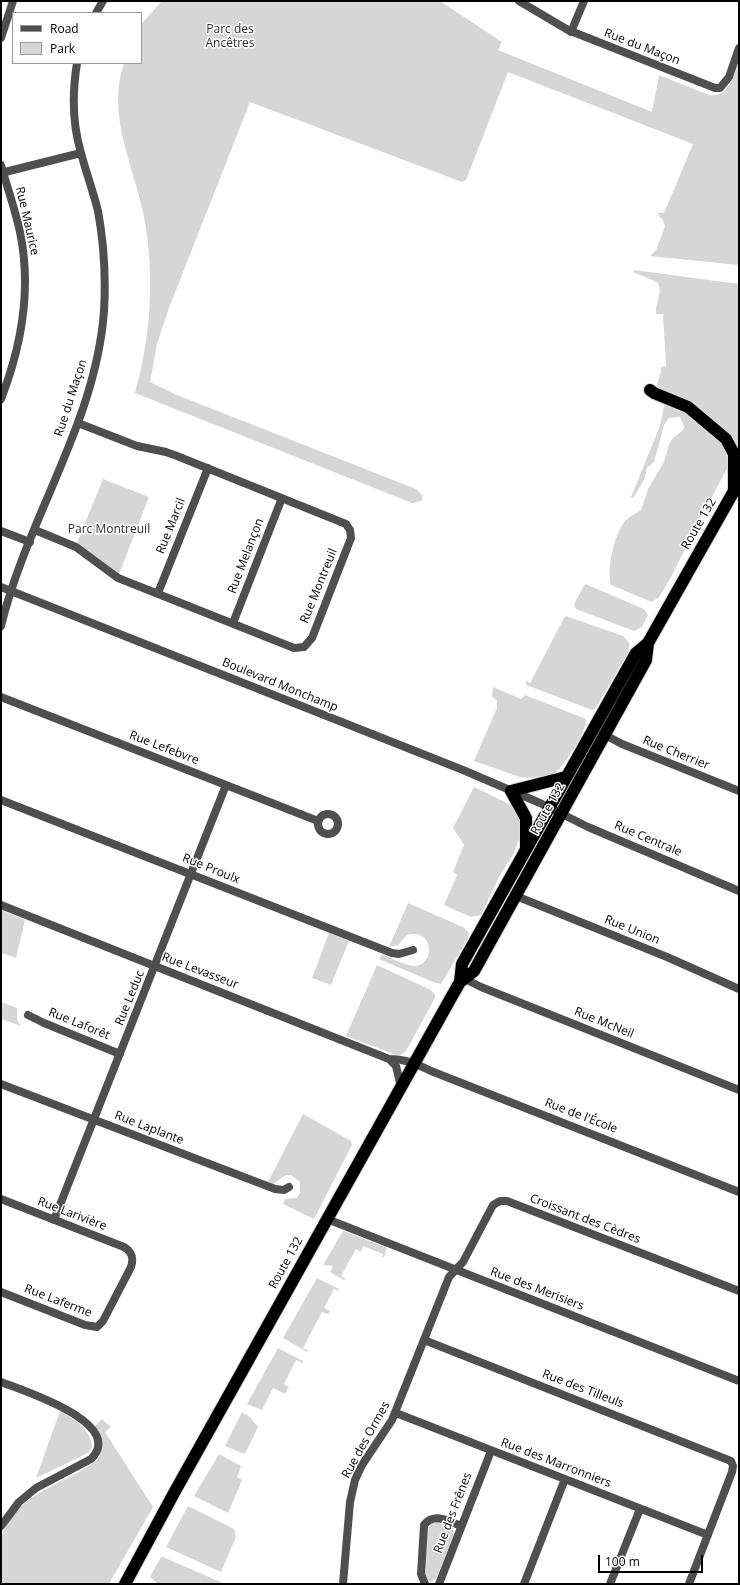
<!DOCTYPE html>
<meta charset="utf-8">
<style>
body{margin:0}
#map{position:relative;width:740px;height:1585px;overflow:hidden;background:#fff;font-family:"Open Sans",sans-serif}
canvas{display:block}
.frame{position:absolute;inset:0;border:2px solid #000;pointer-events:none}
.legend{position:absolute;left:12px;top:12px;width:130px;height:52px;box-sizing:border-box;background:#fff;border:1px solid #999;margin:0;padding:5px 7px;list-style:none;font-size:12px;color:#000}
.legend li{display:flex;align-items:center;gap:8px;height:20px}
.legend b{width:20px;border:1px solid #999}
.scale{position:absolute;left:598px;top:1555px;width:105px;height:18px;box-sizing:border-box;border:2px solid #000;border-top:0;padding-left:5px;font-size:12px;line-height:14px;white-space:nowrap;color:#000;-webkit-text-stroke:3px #fff;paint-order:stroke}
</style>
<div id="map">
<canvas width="740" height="1585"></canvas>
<div class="frame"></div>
<ul class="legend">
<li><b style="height:5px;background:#4f4f4f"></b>Road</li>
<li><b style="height:11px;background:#d6d6d6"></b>Park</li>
</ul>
<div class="scale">100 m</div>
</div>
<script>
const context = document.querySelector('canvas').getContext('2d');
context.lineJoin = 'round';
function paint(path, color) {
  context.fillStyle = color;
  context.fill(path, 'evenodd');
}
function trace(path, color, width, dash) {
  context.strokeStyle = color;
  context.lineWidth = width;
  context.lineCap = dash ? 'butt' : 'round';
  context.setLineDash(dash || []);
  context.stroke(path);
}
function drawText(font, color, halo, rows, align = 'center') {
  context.font = font + ' "Open Sans",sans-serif';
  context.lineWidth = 3;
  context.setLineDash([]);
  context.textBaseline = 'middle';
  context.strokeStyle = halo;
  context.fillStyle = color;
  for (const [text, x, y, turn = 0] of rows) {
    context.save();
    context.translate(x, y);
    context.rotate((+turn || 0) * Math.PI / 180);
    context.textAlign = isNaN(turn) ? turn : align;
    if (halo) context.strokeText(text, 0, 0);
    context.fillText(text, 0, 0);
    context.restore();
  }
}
const green = new Path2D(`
 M162,1H440L502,42L498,50L652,112L659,75L709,95C728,98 734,77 739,62V265L650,256L656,250L665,226L663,220L658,215V213H664L693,144L508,72L466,180L462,182L250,102L169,308L157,344L150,382L177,395L416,489L422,495V501L412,503L135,393C151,337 155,275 144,217C134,166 106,115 124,63H141V24Z
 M634,270L739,284V451L655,390L661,372V367L666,366L663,314H656C655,302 664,293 657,282L633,272Z
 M665,401L679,407L722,440L730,454L729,465L700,519L670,579L659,597L652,602L611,585C606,569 615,529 628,518C632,515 637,513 641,510L648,489L664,462L669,444L673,438L683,430L684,427L680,417L669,418L664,425L654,462L647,468L644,480L633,498L631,497L660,426Z
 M103,479L149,497L119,574L77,543Z
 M585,584L644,609L648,615L642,627L634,631L576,609L574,604Z
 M566,616L623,636L630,644L628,653L595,709L592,710L526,685V681L530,683L564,618Z
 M493,687L521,699L525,695L586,719C588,728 566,763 558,770C554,774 549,776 544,778V776L532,778L520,777L474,761L497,708V700L492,697Z
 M474,787L511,805L521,817L522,831L514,853L500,875L481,915L471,917L444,905L457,875L453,872L464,845L453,828Z
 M408,903L463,927L469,933L467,940L441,984L433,982L379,959L382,954C391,958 404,965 414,966C436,966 434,927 407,935L398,945L389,947Z
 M1,910L25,920L16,958L3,953L1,958Z
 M329,933L349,941L331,985L312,978Z
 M377,965L429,989L435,994V998L406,1051L399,1056L346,1036Z
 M1,1002L17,1008V1020L21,1026L1,1019Z
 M303,1114L351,1141L352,1145L314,1219L283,1204L285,1199L297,1198L300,1193V1182L291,1175H286L273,1184L268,1182Z
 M343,1231L387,1248L384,1257H382L383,1254L363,1246L361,1252L356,1249L341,1276L346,1279L344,1280L330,1272L333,1266L323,1265Z
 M317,1278L339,1289V1291L334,1289L324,1308L330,1311L328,1314L322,1312L303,1348L308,1350L307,1352L283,1338Z
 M278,1348L303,1361L302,1363L296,1360L284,1384L289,1387L285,1394L273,1388L262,1410L247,1404Z
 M60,1411C73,1418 92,1430 92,1447L88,1453L36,1478Z
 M242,1412L250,1417L258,1427L245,1454L225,1446Z
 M102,1419L111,1427L105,1432L153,1507L109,1584H1C1,1573 0,1543 2,1535C19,1491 65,1485 97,1460C105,1449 103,1437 94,1427Z
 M219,1454L241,1466L237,1477L242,1480L228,1513L194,1496Z
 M188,1506L234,1529L236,1537L221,1572L166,1547Z
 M438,1522L452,1527L454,1534L436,1579L430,1582L425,1575L427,1529L432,1523Z
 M161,1557H163L225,1584H158L150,1577Z`);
const minor = new Path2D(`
 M519,1L568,30L715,88H720L729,77L739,48
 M96,13L103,1
 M571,32L584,1
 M1,38L13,1
 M1,165C7,187 15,209 20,232C32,290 22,345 1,399
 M1,173L81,153
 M35,530L76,547L118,578L294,648L304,647L312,638L351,538L350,530L346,524L177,456L166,452L137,446L78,423
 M1,531L30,542
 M1,587L463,770L540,803L588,827L739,891
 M158,593L208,468
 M233,623L282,498
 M1,626C27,518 96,423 104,311C106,277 104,244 98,211C93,191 86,172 81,153C72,123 72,94 77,63
 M1,697L318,821
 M605,735L622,744L739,791
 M1,800L392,953L399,954L413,950
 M318 824a10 10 0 1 1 20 0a10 10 0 1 1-20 0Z
 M516,896L667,957L739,989
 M1,905L389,1059L396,1066L401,1087
 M461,977L481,987L739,1090
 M28,1015L44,1023L120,1054
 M389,1059C406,1059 417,1064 431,1071L739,1192
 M1,1084L275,1189L284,1190L289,1187
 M1,1199L124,1247C132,1252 134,1258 131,1267L103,1321L97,1327L85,1325L1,1292
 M327,1219L739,1381
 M54,1220L226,785
 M424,1340L731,1461L733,1466L732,1472L689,1584
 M1,1382C21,1390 127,1423 91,1459L36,1488L19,1502L1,1526
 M396,1413L708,1535
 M343,1584L350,1502L355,1480L362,1465L392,1420L449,1277L463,1262L493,1205L500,1201H507L739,1291
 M425,1584L421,1574L424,1525C434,1512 449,1521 461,1526
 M439,1584L491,1451
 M524,1584L565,1479
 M610,1584L640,1509`);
const highway = new Path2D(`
 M650,390L654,393L688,407L726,439L734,454V490
 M526,847V818L511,791L566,777
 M460,982L462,964L636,653L648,643L739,482
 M125,1584L174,1493L452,996L460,982L474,971L646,660L648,643`);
const parkNames = [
 ["Parc des",230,30],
 ["Ancêtres",230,44],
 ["Parc Montreuil",109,530]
];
const streetNames = [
 ["Rue du Maçon",642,47,21],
 ["Rue Maurice",27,221,77],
 ["Rue du Maçon",71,398,-72],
 ["Route 132",699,524,-60],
 ["Rue Marcil",171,526,-68],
 ["Rue Melançon",246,556,-69],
 ["Rue Montreuil",319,586,-68],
 ["Boulevard Monchamp",280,685,22],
 ["Rue Lefebvre",164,748,21],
 ["Rue Cherrier",676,753,22],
 ["Route 132",548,809,-61],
 ["Rue Centrale",648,839,23],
 ["Rue Proulx",211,869,22],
 ["Rue Union",632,930,22],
 ["Rue Levasseur",200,971,21],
 ["Rue Leduc",130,998,-68],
 ["Rue McNeil",604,1023,22],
 ["Rue Laforêt",79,1024,22],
 ["Rue de l'École",581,1116,21],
 ["Rue Laplante",149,1128,21],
 ["Rue Larivière",72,1214,21],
 ["Croissant des Cèdres",585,1219,21],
 ["Route 132",286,1263,-61],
 ["Rue des Merisiers",537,1289,21],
 ["Rue Laferme",58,1301,21],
 ["Rue des Tilleuls",583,1389,21],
 ["Rue des Ormes",366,1440,-61],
 ["Rue des Marronniers",556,1463,21],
 ["Rue des Frênes",453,1513,-69]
];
paint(green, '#d6d6d6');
trace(highway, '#dbdbdb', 14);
trace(minor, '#4f4f4f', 8);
trace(highway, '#000', 12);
drawText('12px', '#2d2d2d', '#fff', parkNames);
drawText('12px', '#000', '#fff', streetNames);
</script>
